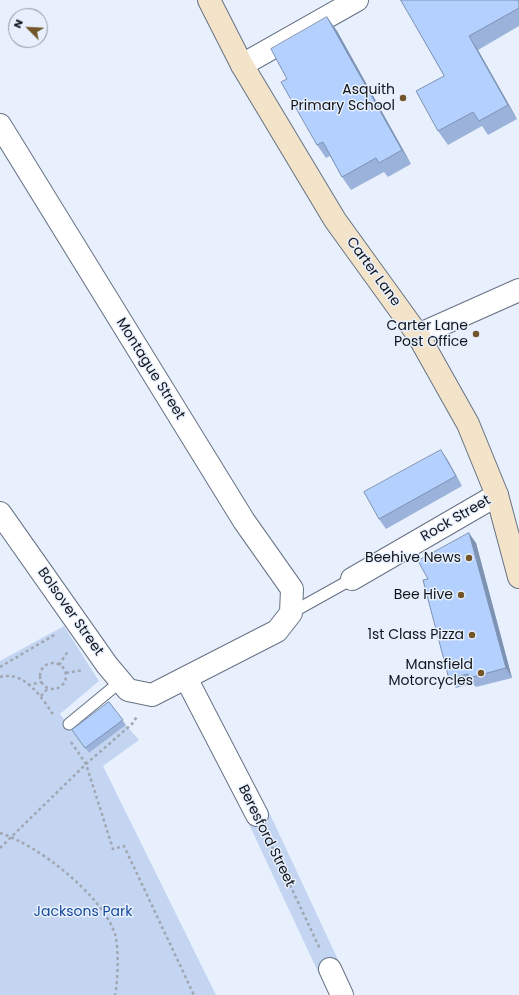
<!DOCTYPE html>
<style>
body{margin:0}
#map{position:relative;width:519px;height:995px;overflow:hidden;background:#e8f0fd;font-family:Poppins,sans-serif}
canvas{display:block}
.north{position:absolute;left:8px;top:8px;width:40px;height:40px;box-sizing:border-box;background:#e8f0fd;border:1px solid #9298a3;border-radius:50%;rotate:294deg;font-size:11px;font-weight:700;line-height:16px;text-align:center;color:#10141b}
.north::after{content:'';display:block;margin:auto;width:14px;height:18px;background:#725529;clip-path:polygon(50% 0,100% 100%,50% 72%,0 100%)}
</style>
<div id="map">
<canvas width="519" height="995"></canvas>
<div class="north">N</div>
</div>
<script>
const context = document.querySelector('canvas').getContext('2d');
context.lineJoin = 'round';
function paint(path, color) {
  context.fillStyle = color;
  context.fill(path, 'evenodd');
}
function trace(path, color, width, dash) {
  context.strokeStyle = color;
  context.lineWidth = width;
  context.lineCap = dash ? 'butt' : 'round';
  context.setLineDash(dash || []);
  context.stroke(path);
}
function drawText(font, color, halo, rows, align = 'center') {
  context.font = font + ' Poppins,sans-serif';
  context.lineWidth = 3;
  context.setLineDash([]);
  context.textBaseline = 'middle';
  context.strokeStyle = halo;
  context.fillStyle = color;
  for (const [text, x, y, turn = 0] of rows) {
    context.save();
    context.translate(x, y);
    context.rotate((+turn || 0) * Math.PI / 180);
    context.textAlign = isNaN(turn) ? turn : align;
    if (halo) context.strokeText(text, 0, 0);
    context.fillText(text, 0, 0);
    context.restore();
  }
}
const green = new Path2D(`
 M64,626L99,681L60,714L89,753L126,725L139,740L103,766L216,995H0V661Z
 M268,810L340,964L319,974L247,820Z`);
const path = new Path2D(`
 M40 676a13 13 0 1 1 26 0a13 13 0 1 1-26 0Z
 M59,665L68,651
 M0,667L56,634
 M66,673L83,670
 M0,677C25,670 43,699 54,716
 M28,685L42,682
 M41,696L48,688
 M71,742L86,764L113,849L124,846L194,995
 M0,833C38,845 102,895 115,934C119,946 118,983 115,995
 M267,836L320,949
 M0,848L86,764L132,724L138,715`);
const lane = new Path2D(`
 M291,613L352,579
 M69,724L120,682`);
const street = new Path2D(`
 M242,65L357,0
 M0,125L244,521L292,589L291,613L277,631L152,695L128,690L107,665L0,513
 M418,335L519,290
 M352,579L497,495
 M186,678L257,815
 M330,969L342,995`);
const secondary = new Path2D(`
 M209,0L242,65L335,220L418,335L468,424L497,495L519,577`);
const wall = new Path2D(`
 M401,0H519V26L478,50L517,119L488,135L482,126L448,145L438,131L444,76Z
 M327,17L337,31L411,164L388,177L384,172L351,190L342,177L330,156L326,158L317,145Z
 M447,459L462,486L386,529L379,519Z
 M476,543L512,678L476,687L473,684L456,688L449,679Z
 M109,702L126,725L89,753L72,730Z`);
const shadedWall = new Path2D(`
 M327,17L337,31L411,164L402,150Z
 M469,36L478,50L517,119L508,105Z
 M441,450L447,459L462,486L456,476Z
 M469,533L476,543L512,678L506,668Z`);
const building = new Path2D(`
 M401,0H518L519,2V8L469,36L508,105L479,121L473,112L438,131L416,91L444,76Z
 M327,17L402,150L379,163L376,158L342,177L323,142L317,145L281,82L287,79L271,49Z
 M441,450L456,476L379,519L364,492Z
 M469,533L506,668L469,678L468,674L449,679L423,580L428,579L418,561Z
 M109,702L123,720L85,748L72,730Z`);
const markers = [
 [403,98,4,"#725529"],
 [476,334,4,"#725529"],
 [469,558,4,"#725529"],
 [461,595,4,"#725529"],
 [472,635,4,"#725529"],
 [481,673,4,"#725529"]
];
const poiNames = [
 ["Asquith",395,90],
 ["Primary School",395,106],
 ["Carter Lane",468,326],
 ["Post Office",468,342],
 ["Beehive News",461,558],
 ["Bee Hive",453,595],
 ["1st Class Pizza",464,635],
 ["Mansfield",473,665],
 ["Motorcycles",473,681]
];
const streetNames = [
 ["Carter Lane",373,272,54],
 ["Montague Street",150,369,58],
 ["Rock Street",456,519,-30],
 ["Bolsover Street",70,612,55],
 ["Beresford Street",266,836,64]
];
const parkNames = [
 ["Jacksons Park",83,912]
];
paint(green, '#c4d5f2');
trace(lane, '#667284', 13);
trace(street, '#667284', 24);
trace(secondary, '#667284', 24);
trace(path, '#a0a7b2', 2.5, [3, 3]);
trace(lane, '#fff', 11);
trace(street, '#fff', 22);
trace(secondary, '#f3e3c9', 22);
paint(wall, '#9bb3da');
paint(shadedWall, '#7e92b2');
paint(building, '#b4d0fe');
trace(building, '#7e92b2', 1);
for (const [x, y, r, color] of markers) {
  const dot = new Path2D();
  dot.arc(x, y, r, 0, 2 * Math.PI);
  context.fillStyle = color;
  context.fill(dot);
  trace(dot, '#e8f0fd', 1.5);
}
drawText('14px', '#10141b', '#e8f0fd', poiNames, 'right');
drawText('14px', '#10141b', '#e8f0fd', streetNames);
drawText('14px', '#16499e', '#e8f0fd', parkNames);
</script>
